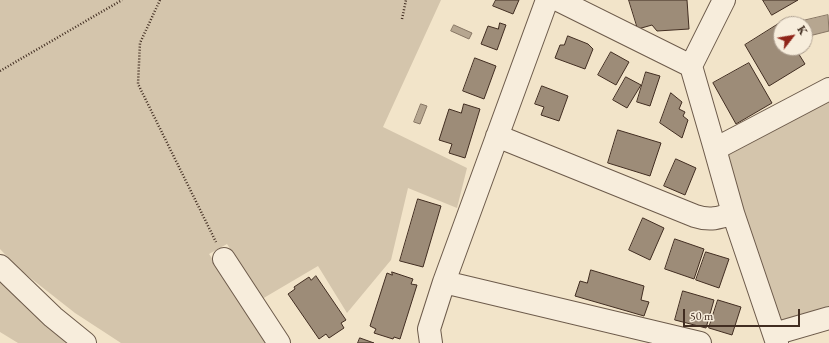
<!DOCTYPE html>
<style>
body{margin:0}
#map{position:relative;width:829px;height:343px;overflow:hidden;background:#f2e4c9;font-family:"EB Garamond",serif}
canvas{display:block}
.north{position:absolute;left:773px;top:16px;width:40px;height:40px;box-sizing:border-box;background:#f7eddc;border:1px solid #aea091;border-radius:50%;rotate:59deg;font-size:11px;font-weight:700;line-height:16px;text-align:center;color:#412d21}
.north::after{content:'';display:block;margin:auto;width:14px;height:18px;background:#8f2418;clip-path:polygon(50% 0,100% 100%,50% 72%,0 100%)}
.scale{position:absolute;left:683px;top:309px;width:117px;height:18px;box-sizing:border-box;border:2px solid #412d21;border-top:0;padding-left:5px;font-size:12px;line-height:14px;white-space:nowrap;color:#412d21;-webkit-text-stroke:3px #f7eddc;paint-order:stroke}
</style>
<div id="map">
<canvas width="829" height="343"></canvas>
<div class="north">K</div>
<div class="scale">50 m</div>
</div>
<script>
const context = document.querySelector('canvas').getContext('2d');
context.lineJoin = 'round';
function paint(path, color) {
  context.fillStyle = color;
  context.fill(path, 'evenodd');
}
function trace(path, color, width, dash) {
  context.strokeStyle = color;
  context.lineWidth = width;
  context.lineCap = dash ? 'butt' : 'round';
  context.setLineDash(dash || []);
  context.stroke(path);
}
const green = new Path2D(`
 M0,0H441L383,127L467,168L457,208L408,188L391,260L347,313L318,266L262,299L227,244L209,254L269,343H121L75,313L19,269L0,249Z
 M829,101V306L778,321L727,156Z
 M0,281L69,343H18L0,332Z`);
const water = new Path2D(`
 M828,15L829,31L805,37V24H798V22Z
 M454,25L472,33L469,39L451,31Z
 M421,104L427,106L420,124L414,122Z`);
const building = new Path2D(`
 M496,0H519L513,14L493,6Z
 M629,0H687L689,29L657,31L652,25L638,29Z
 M763,0H798L772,15Z
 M500,23L506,25L497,50L481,44L488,26L498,29Z
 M780,23L781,48H795L805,64L769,86L745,45Z
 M568,36L588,44L593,49L585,69L555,58L560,45H564Z
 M611,52L629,62L616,85L598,75Z
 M475,58L496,66L484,99L463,91Z
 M749,63L772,103L736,124L713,83Z
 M646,72L660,76L650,106L637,102Z
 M626,77L641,85L627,108L613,100Z
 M542,86L568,96L559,121L541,115L544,107L535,104Z
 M671,93L682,102L679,109L685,112L683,116L688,120L682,138L660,123Z
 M464,104L480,109L465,158L449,153L452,144L439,140L449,109L461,113Z
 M618,130L661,143L650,176L608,163Z
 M676,159L696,168L685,195L664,186Z
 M418,199L441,206L423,267L400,261Z
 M643,218L664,228L650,260L629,250Z
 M675,239L704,249L694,279L665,269Z
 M706,252L729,259L719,288L696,280Z
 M591,270L644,286L641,300L649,302L644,316L575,296L580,281L587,283Z
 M392,272L413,279L411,284L417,285L400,339L394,337L393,339L374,333L376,329L370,326L387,273L392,275Z
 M316,276L346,320L341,323L344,328L329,338L326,334L319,339L288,294L295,289L294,287L309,277L311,280Z
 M683,291L714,300L706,328L675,320Z
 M718,300L741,307L732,335L709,328Z
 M360,338L374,343H358Z`);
const path = new Path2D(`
 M160,0L140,43L138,84L216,242
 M402,19L406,0
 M0,71L122,0`);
const minor = new Path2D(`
 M558,0L691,66L724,0
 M691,66L715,149
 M497,136L695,216C710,221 719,218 733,213L715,149L829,89
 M733,213L777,343
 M224,259L279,343
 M0,266L53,317L85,343
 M444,282L700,343
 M774,334L829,318
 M431,343L429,329L444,282L547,0`);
paint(green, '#d4c5ac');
paint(water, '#b6a690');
trace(water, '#877664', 1);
paint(building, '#9d8c78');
trace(building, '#412d21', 1);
trace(minor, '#6d5b4b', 24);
trace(path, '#412d21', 2.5, [1, 2]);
trace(minor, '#f7eddc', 22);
</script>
